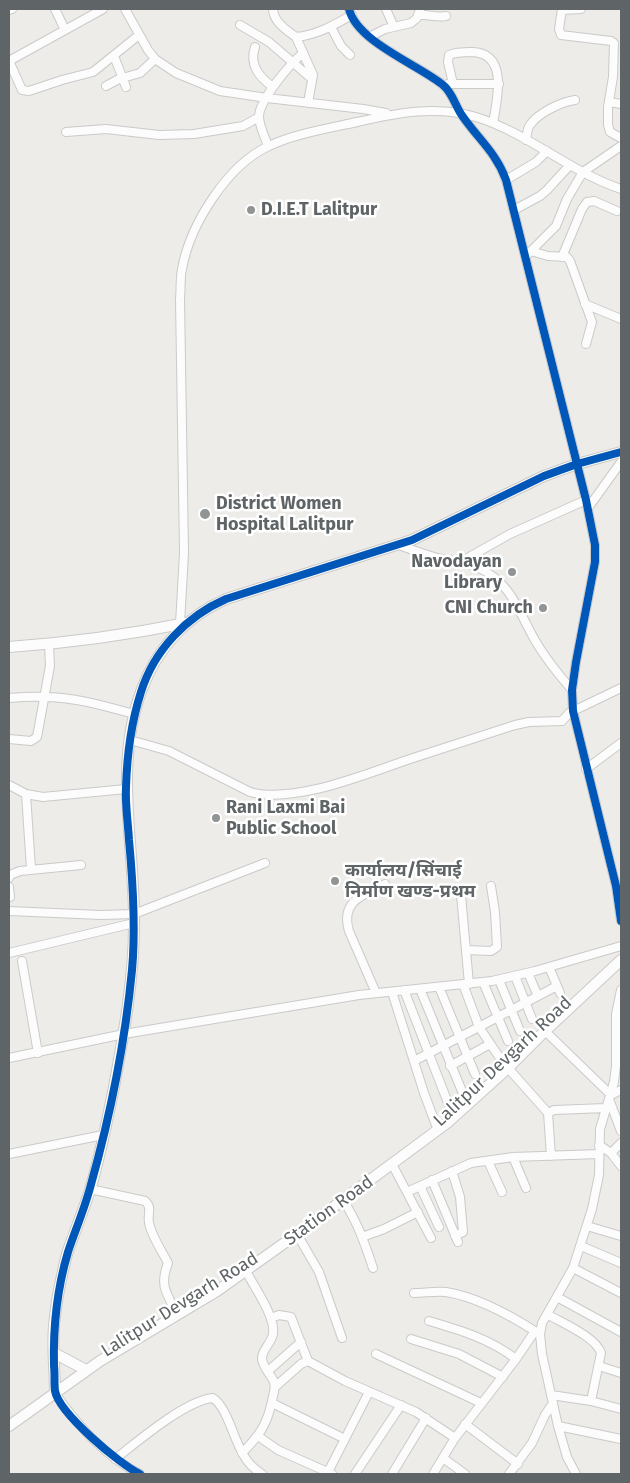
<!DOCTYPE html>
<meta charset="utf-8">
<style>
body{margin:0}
#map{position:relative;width:630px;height:1483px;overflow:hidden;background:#eeece9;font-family:"Fira Sans",sans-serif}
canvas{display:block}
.frame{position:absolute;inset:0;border:10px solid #5f6466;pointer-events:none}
</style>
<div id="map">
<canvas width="630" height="1483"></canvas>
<div class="frame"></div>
</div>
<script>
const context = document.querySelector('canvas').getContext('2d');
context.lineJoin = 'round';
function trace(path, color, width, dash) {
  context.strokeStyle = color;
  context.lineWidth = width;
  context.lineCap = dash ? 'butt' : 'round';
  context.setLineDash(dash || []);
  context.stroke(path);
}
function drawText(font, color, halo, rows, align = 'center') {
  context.font = font + ' "Fira Sans","Noto Sans Devanagari",sans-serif';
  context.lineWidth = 5;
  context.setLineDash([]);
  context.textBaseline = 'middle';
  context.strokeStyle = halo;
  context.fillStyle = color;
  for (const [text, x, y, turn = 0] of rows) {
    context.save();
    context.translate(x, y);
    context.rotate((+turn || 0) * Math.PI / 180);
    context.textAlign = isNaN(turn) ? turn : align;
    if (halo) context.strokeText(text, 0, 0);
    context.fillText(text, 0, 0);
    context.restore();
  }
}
const street = new Path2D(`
 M55,9L65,30
 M125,9L148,50L155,59L176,73L220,91L267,98L363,109L386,113
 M273,9C273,21 286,30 296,37C317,35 334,25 352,15
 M349,9C357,42 419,65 443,85C452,92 455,105 461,114C477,138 496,152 506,180L586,500L595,545V562L576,662L572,690L573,711L616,886L621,921
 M386,9L394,27
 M562,9L559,29L561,35L611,41L614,43L613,77L608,107V125L610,132L621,138
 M9,10L12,9
 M562,10L581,9
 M418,15C428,14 436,18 446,16
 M240,25L269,42L312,79
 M331,27L341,46L350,55
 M371,36L385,29L411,23L417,18L420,9
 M296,37L313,75L308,103
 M255,47C249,65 259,77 273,87
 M114,56L126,87
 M9,61L22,90L29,91L62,80L93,72L139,35
 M9,61L103,9
 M448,84H499
 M453,84L448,62L449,55C456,52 464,52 472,52C509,53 497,100 493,123
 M106,86L119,79L140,73L155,59
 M609,102L621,104
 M66,132L106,129L159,135L194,134L243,126L259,117
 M526,140C527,135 527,129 530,125C538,113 561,102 575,100
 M268,146C265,137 259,126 259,116C260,99 290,64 303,53
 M506,180L536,162L547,151
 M514,210L540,196L547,190L570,165
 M531,251L548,256L567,257L570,261L592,322L586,344
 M526,256L556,226L567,199L583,172L621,146
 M562,257L582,209L587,202L594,201L617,211
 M585,304L621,319
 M588,508L621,462
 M399,545C413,550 427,556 442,559C456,561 467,562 479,568C513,584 518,612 536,642C546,659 559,675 572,690
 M462,561L510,534L586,500
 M180,624L184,553L180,299C181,289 180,278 182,269C190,225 227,165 269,146C294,134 330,128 357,122C397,113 436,105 476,117C528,133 570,172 621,189
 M9,698C20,697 32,696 44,697C75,697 105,706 134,714
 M9,739L31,741L37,737L50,666L49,644
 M130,740L169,751L250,792C295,804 366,774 410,759C445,748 480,736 515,725L529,722L562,721L569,713L621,688
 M586,769L621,743
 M9,785L26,794L43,797L126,789
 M26,794L31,869
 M9,878L10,875L20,871L81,865
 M9,887L10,897
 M461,895L469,984
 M9,911L101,915L134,914L265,863
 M466,950L491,951L497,947L495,912L491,886
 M9,953L134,923
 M22,961L38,1053
 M549,967L560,993
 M528,973L538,996
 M515,976L532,1019
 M499,980L520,1031
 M483,982L508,1041
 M463,984L479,1027L504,1064
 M439,987L475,1074
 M420,989L466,1101
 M404,990L452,1113
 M392,992L424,1093L436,1125
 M376,993L349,931C340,901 363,895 385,884
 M545,1031L611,1095L621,1090
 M9,1058L124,1034L359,995L492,981L535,971L621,946
 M414,1061L557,986
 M450,1066L490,1044
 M508,1068L548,1113
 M609,1099L621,1131
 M599,1145L611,1153L621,1166
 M611,1153L621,1143
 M9,1154L103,1135
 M551,1156L548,1113L554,1110L606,1108
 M513,1157L526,1188
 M488,1161L502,1192
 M392,1164L431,1238
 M452,1171L460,1197L463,1232L455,1236
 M432,1180L458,1242
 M420,1186L439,1227
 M90,1189L145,1201C153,1208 147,1214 149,1223C151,1235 163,1253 168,1263C160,1284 165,1291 175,1310
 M407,1192L471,1163L513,1157L599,1154
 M343,1200C357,1221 365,1244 373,1268
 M587,1226L621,1236
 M297,1234L319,1272L342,1338
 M362,1237L384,1229L418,1212
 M581,1246L621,1263
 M573,1268L621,1293
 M414,1293C424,1293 435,1291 446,1292C478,1297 510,1315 538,1333
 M557,1297L621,1332
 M547,1314C562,1323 596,1337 601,1353L591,1401
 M271,1318L279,1315L291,1317L308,1361
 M429,1321C460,1330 490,1339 516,1359
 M411,1339L459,1354L503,1377
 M376,1354L481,1403
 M599,1366L621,1373
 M268,1371L301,1342
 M275,1387L301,1364L308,1361L345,1381L416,1412L455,1438
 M55,1393C77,1425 104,1456 140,1474
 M551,1395L591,1401L621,1409
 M272,1403L345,1439
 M465,1424L518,1464
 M558,1426L621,1439
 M258,1436L278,1450L332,1474
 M242,1453C259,1436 267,1425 272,1401C273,1395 276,1388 274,1382C271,1374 262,1367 262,1358C262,1350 272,1342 273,1334C276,1317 254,1287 246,1271
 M443,1458L465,1474
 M115,1459C137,1442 186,1400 213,1398C227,1407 234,1440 243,1454C247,1462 254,1469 262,1474
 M328,1472L369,1392
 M355,1474L401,1405
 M392,1474L426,1418
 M433,1474L455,1438L516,1359L535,1331
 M509,1474L532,1443L545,1415L553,1403
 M576,1474L567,1457L558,1426L542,1354L540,1334L542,1323L573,1268L592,1209L599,1175L600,1129L614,1082L616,1066V1014L621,990`);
const secondary = new Path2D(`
 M9,647C68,643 127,635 186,623
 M54,1353L86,1370
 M55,1393C55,1368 51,1341 55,1317C57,1296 62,1274 67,1254C74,1233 83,1212 90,1190C100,1157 107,1122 114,1087C124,1033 134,979 134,924C135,845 113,765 142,689C157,648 187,616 226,599L412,540L544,476L577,464L621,452
 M9,1426L100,1361L217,1291L297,1234L447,1123L508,1068L545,1031L621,960`);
const cycleway = new Path2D(`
 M349,9C357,42 419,65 443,85C452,92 455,105 461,114C477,138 496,152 506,180L586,500L595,545V562L576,662L572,690L573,711L616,886L621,921
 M140,1474C119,1464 59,1413 55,1391C54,1383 55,1374 54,1366C53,1328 57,1289 68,1252C75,1231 84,1210 90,1188C110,1117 125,1043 132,970C136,927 133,883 129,840C128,822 125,804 126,787C127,755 131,723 141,692C154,650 187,616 226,599L412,540L544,476L577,464L621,452`);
const markers = [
 [251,210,5,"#919494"],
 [205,514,6,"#919494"],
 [512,572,5,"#919494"],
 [543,608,5,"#919494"],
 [216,818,5,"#919494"],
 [335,881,5,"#919494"]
];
const poiNames = [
 ["D.I.E.T Lalitpur",261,210],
 ["District Women",216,504],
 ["Hospital Lalitpur",216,525],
 ["Navodayan",502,562,"right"],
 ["Library",502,583,"right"],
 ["CNI Church",533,608,"right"],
 ["Rani Laxmi Bai",226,808],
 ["Public School",226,829],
 ["कार्यालय/सिंचाई",345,871],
 ["निर्माण खण्ड-प्रथम",345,892]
];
const streetNames = [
 ["Lalitpur Devgarh Road",503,1062,-43],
 ["Station Road",329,1211,-36],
 ["Lalitpur Devgarh Road",180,1305,-32]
];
trace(street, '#cacac9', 10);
trace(secondary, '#cacac9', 12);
trace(street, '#fcfcfc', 8);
trace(secondary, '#fcfcfc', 10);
trace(cycleway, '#0057b8', 8);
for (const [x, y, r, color] of markers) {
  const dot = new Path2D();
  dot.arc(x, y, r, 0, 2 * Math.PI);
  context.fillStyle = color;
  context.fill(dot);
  trace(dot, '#fff', 2);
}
drawText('bold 18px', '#5f6466', '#fff', poiNames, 'left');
drawText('18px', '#5f6466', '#fff', streetNames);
</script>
